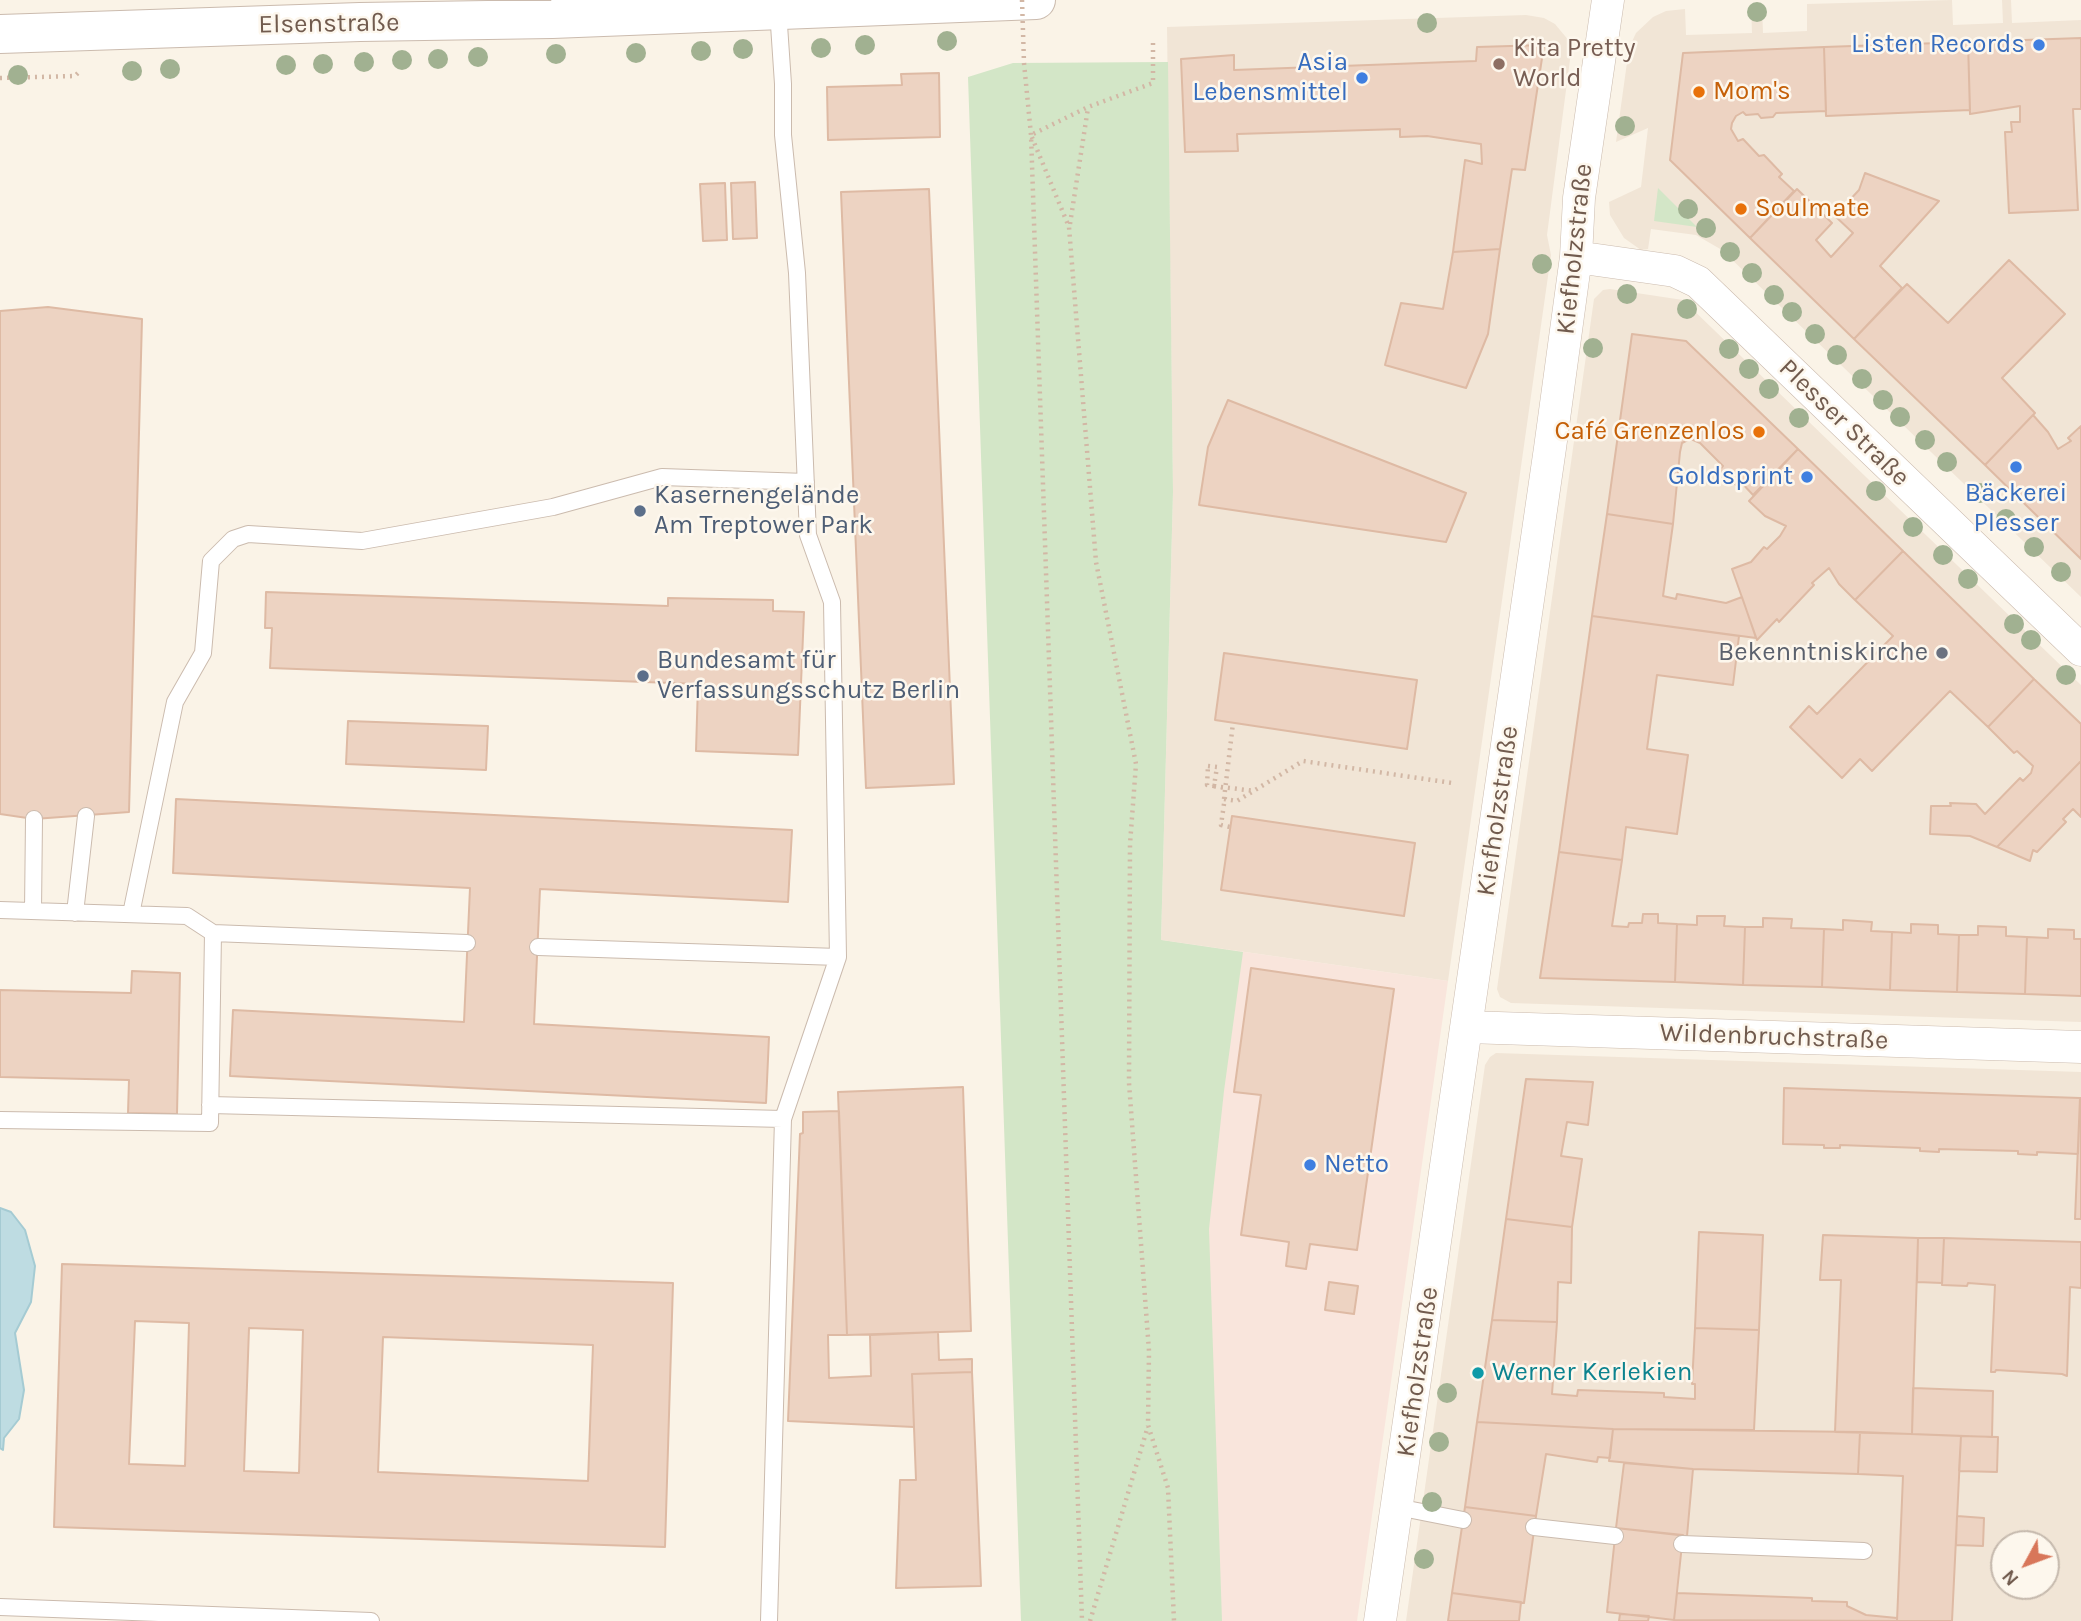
<!DOCTYPE html>
<meta charset="utf-8">
<style>
body{margin:0}
#map{position:relative;width:2081px;height:1621px;overflow:hidden;background:#faf3e7;font-family:Karla,sans-serif}
canvas{display:block}
.north{position:absolute;left:1990px;top:1530px;width:70px;height:70px;box-sizing:border-box;background:#fdf7ed;border:2px solid #c5b9ad;border-radius:50%;rotate:229deg;font-size:19px;font-weight:700;line-height:28px;text-align:center;color:#715b4e}
.north::after{content:'';display:block;margin:auto;width:24px;height:32px;background:#d87659;clip-path:polygon(50% 0,100% 100%,50% 72%,0 100%)}
</style>
<div id="map">
<canvas width="2081" height="1621"></canvas>
<div class="north">N</div>
</div>
<script>
const context = document.querySelector('canvas').getContext('2d');
context.lineJoin = 'round';
function paint(path, color) {
  context.fillStyle = color;
  context.fill(path, 'evenodd');
}
function trace(path, color, width, dash) {
  context.strokeStyle = color;
  context.lineWidth = width;
  context.lineCap = dash ? 'butt' : 'round';
  context.setLineDash(dash || []);
  context.stroke(path);
}
function drawText(font, color, halo, rows, align = 'center') {
  context.font = font + ' Karla,sans-serif';
  context.lineWidth = 5;
  context.setLineDash([]);
  context.textBaseline = 'middle';
  context.strokeStyle = halo;
  context.fillStyle = color;
  for (const [text, x, y, turn = 0] of rows) {
    context.save();
    context.translate(x, y);
    context.rotate((+turn || 0) * Math.PI / 180);
    context.textAlign = isNaN(turn) ? turn : align;
    if (halo) context.strokeText(text, 0, 0);
    context.fillText(text, 0, 0);
    context.restore();
  }
}
const residential = new Path2D(`
 M1952,0L1953,25L2003,23L2002,0H2011L2012,23L2081,20V597L1722,250L1696,235L1651,229L1648,249L1641,250L1624,238L1610,215L1609,202L1641,187L1648,128L1616,142L1629,48L1636,33L1653,17L1666,11L1685,9L1686,35L1752,33L1751,7L1762,6L1763,33L1807,31V4Z
 M1526,15L1544,18L1555,24L1570,42L1571,52L1547,235L1551,255L1448,981L1161,940L1173,492L1167,27Z
 M1610,289L1683,300L2081,685V1022L1511,1003L1500,997L1497,989L1594,299L1603,290Z
 M1496,1053L2081,1072V1621H1406L1485,1065L1490,1057ZM2004,1544H2046V1586H2004Z`);
const commercial = new Path2D(`
 M1161,940L1448,981L1357,1621H1189Z`);
const green = new Path2D(`
 M1168,62L1173,492L1161,940L1243,952L1224,1091L1209,1229L1222,1621H1021L968,77L1013,63Z
 M1658,188L1697,227L1654,221Z`);
const water = new Path2D(`
 M0,1208L11,1212L25,1230L35,1266L31,1302L15,1333L24,1390L19,1419L4,1438L3,1450L0,1448Z`);
const building = new Path2D(`
 M2081,38V109H2073L2078,210L2009,213L2005,132H2012L2011,122H2020V106L1970,114L1968,42Z
 M1968,42L1970,110L1826,116L1824,47Z
 M1544,45L1525,170L1512,169L1500,249L1453,252L1465,160L1482,164L1481,144L1427,136L1400,137V129L1237,134L1238,151L1185,152L1181,59L1234,55V70L1476,61L1477,47Z
 M1824,47L1826,111L1776,113L1773,117L1761,118L1758,114L1746,115L1743,112L1736,116L1732,123L1731,129L1738,141L1743,139L1759,156L1764,155L1782,174L1779,177L1794,191L1750,238L1670,160L1683,53Z
 M939,73L940,137L828,140L827,87L902,85L901,74Z
 M1865,173L1939,201L1880,266L1902,288L1854,339L1750,238L1797,189L1832,223L1816,240L1831,257L1853,233L1835,216L1859,190Z
 M755,182L757,238L733,239L731,183Z
 M725,183L727,240L703,241L700,184Z
 M929,189L954,784L866,788L841,192Z
 M1500,249L1488,334L1466,388L1385,365L1401,303L1443,309L1453,252Z
 M2009,260L2065,314L2002,378L2035,413L1985,465L1854,339L1907,284L1948,323Z
 M48,307L142,319L129,812L34,819L0,814V311Z
 M1632,334L1686,341L1798,449L1753,495L1740,481L1736,485L1720,470L1723,466L1700,443L1691,439L1686,441L1682,443L1680,452L1673,524L1607,514Z
 M1228,400L1466,493L1446,542L1199,505L1208,447Z
 M2033,415L2048,432L2058,449L2071,441L2068,438L2081,426V559L1985,465Z
 M1798,449L1903,551L1855,600L1839,584L1829,568L1812,583L1814,585L1779,622L1777,619L1757,640L1732,569L1751,562L1764,547L1767,549L1780,536L1786,526L1765,516L1749,501Z
 M1607,514L1673,524L1663,596L1676,599L1677,594L1726,603L1742,597L1756,638L1592,616Z
 M1903,551L2034,679L1988,727L1950,691L1872,771L1860,759L1842,778L1790,727L1809,706L1817,714L1893,636L1855,600Z
 M266,592L668,606V598L773,600V611L804,612L798,755L696,751L698,684L270,668L272,628H265Z
 M1592,616L1739,636L1733,685L1657,675L1647,749L1688,755L1677,834L1626,827L1622,860L1559,852Z
 M1224,653L1417,680L1407,749L1215,720Z
 M2034,679L2081,724V761L1997,847L1970,836L1930,834L1931,806H1951L1950,803L1976,804L1985,814L2020,778L2023,781L2031,773L2033,766L2017,751L2014,753L1988,727Z
 M348,721L488,726L486,770L346,764Z
 M2081,761V817L2073,809L2063,819L2066,822L2037,852L2033,850L2030,861L1997,847Z
 M176,799L792,830L788,902L540,889L534,1024L769,1037L766,1103L230,1076L233,1010L464,1022L470,888L173,873Z
 M1232,816L1415,843L1404,916L1221,890Z
 M1559,852L1622,860L1612,926L1628,927L1629,923H1642L1643,914H1658V923L1677,924L1675,982L1540,978Z
 M1697,916H1725L1724,926L1745,927L1743,985L1675,982L1677,924L1697,925Z
 M1763,918L1792,919L1791,928L1824,929L1822,987L1743,985L1745,927H1763Z
 M1843,920L1872,922L1871,931L1892,932L1890,990L1822,987L1824,929L1843,930Z
 M1911,924L1938,925V934L1959,935L1957,992L1890,990L1892,932L1911,933Z
 M1978,926L2006,927V936L2027,937L2025,994L1957,992L1959,935H1978Z
 M2048,929L2074,930V939H2081V996L2025,994L2027,937L2048,938Z
 M1251,968L1394,989L1357,1250L1310,1244L1306,1269L1286,1266L1289,1242L1241,1235L1261,1095L1234,1092Z
 M132,971L180,973L177,1114L128,1113L129,1080L0,1077V990L131,993Z
 M1526,1079L1593,1082L1588,1125L1567,1122L1561,1156L1582,1159L1572,1227L1506,1219Z
 M963,1087L971,1331L847,1335L838,1092Z
 M1784,1088L2080,1098L2078,1154L2037,1152V1155L2018,1154V1151L1939,1149V1152L1920,1151V1148L1840,1145V1148H1824V1145L1783,1144Z
 M2080,1098H2081V1219H2075Z
 M839,1111L847,1335H828L829,1378L871,1376L870,1335L938,1332L939,1360L972,1359V1372L912,1374L914,1427L788,1421L800,1134L803,1133V1112Z
 M1506,1219L1572,1227L1571,1283L1558,1282L1557,1322L1492,1320Z
 M1699,1232L1763,1235L1759,1330L1695,1328Z
 M1823,1235L1918,1238L1912,1434L1835,1432L1841,1280H1820Z
 M1918,1238H1944L1942,1283L1917,1282Z
 M1944,1238L2081,1242V1288L2070,1287L2067,1376L2062,1374L1996,1370L1995,1372H1991L1995,1285L1968,1283L1967,1286L1942,1285Z
 M62,1264L673,1283L665,1547L54,1527ZM135,1321L189,1323L185,1466L129,1464ZM249,1328L303,1330L299,1473L244,1471ZM383,1337L593,1345L588,1481L378,1472Z
 M1329,1282L1358,1286L1354,1314L1325,1310Z
 M1492,1320L1557,1322L1552,1394L1577,1396L1578,1390L1664,1393V1397L1695,1399V1384H1692L1695,1328L1759,1330L1754,1430L1613,1429L1477,1422Z
 M972,1372L981,1586L896,1588L900,1480H916L912,1374Z
 M1913,1388L1993,1391L1992,1437L1912,1434Z
 M1477,1422L1613,1429L1610,1458L1598,1457L1597,1462L1546,1454L1536,1516L1465,1507Z
 M1613,1429L1860,1432L1858,1474L1693,1469L1609,1461Z
 M1860,1432L1961,1436L1952,1621H1897L1903,1476L1858,1474Z
 M1961,1436L1998,1437L1997,1472L1959,1471Z
 M1624,1463L1693,1469L1687,1536L1616,1528Z
 M1465,1507L1536,1516L1524,1603L1452,1593Z
 M1957,1516L1984,1518L1983,1546L1956,1545Z
 M1616,1528L1683,1535L1674,1620L1607,1612Z
 M1452,1593L1521,1602L1519,1621H1448Z
 M1677,1593L1812,1598V1601L1847,1602V1606L1866,1615L1897,1618V1621L1674,1620Z
 M1620,1614L1649,1616L1648,1621H1619Z`);
const path = new Path2D(`
 M1153,43V83L1088,107L1031,135L1069,227L1096,562L1136,764L1130,844L1129,1083L1149,1351L1148,1425L1168,1488L1174,1621
 M1024,63L1031,135L1082,1621
 M0,78L75,76L81,70
 M1070,224L1088,108
 M1208,766L1217,767L1214,786L1207,785Z
 M1214,786L1254,791
 M1224,799L1237,801L1303,761L1452,783
 M1090,1621L1148,1426`);
const service = new Path2D(`
 M0,910L187,916L213,933L467,943
 M33,911L34,819
 M75,913L86,816
 M131,914L175,702L203,653L211,561L233,539L248,534L362,541L553,507L662,477L806,482
 M538,947L838,957
 M210,1105L783,1119L838,957L832,602L808,535L797,273L783,135V84L778,10
 M0,1120L210,1123L213,933
 M1397,1507L1463,1520
 M1534,1527L1615,1536
 M1682,1544L1864,1551
 M0,1607L371,1621
 M769,1621L783,1119`);
const minor = new Path2D(`
 M1576,257L1675,271L1698,282L2081,650
 M1467,1027L2081,1047
 M1380,1621L1550,448L1576,257L1579,198L1608,0`);
const tertiary = new Path2D(`
 M0,34L360,22L552,19L1036,0`);
const pathBridge = new Path2D(`
 M1022,0L1024,63
 M1214,786L1225,788
 M1225,797L1221,825L1230,827
 M1224,799L1233,723`);
const trees = [
 [1757,12],
 [1427,23],
 [947,41],
 [865,45],
 [821,48],
 [743,49],
 [701,51],
 [636,53],
 [556,54],
 [478,57],
 [438,59],
 [402,60],
 [364,62],
 [323,64],
 [286,65],
 [170,69],
 [132,71],
 [18,75],
 [1625,126],
 [1688,209],
 [1706,228],
 [1730,252],
 [1542,264],
 [1752,273],
 [1627,294],
 [1774,295],
 [1687,309],
 [1792,312],
 [1815,334],
 [1593,348],
 [1729,349],
 [1837,355],
 [1749,369],
 [1862,379],
 [1769,389],
 [1883,400],
 [1900,417],
 [1799,418],
 [1925,440],
 [1947,462],
 [1876,491],
 [1980,493],
 [2006,519],
 [1913,527],
 [2034,547],
 [1943,555],
 [2061,572],
 [1968,579],
 [2014,624],
 [2031,640],
 [2066,675],
 [1447,1393],
 [1439,1442],
 [1432,1502],
 [1424,1559]
];
const markers = [
 [2039,45,7,"#3f7fe0"],
 [1499,64,7,"#8d6e63"],
 [1362,78,7,"#3f7fe0"],
 [1699,92,7,"#e8710a"],
 [1741,209,7,"#e8710a"],
 [1759,432,7,"#e8710a"],
 [2016,467,7,"#3f7fe0"],
 [1807,477,7,"#3f7fe0"],
 [640,511,7,"#5c6f8a"],
 [1942,653,7,"#6b7280"],
 [643,676,7,"#5c6f8a"],
 [1310,1165,7,"#3f7fe0"],
 [1478,1373,7,"#0f9aa8"]
];
const streetNames = [
 ["Elsenstraße",329,24,-1],
 ["Kiefholzstraße",1575,249,-84],
 ["Plesser Straße",1844,423,44],
 ["Kiefholzstraße",1498,811,-82],
 ["Wildenbruchstraße",1774,1037,2],
 ["Kiefholzstraße",1418,1372,-82]
];
const shopNames = [
 ["Listen Records",2025,45],
 ["Asia",1348,63],
 ["Lebensmittel",1348,93],
 ["Goldsprint",1793,477],
 ["Bäckerei",2016,494,"center"],
 ["Plesser",2016,524,"center"],
 ["Netto",1324,1165,"left"]
];
const educationNames = [
 ["Kita Pretty",1513,49],
 ["World",1513,79]
];
const foodNames = [
 ["Mom's",1713,92],
 ["Soulmate",1755,209],
 ["Café Grenzenlos",1745,432,"right"]
];
const serviceNames = [
 ["Kasernengelände",654,496],
 ["Am Treptower Park",654,526],
 ["Bundesamt für",657,661],
 ["Verfassungsschutz Berlin",657,691]
];
const worshipNames = [
 ["Bekenntniskirche",1928,653]
];
const cultureNames = [
 ["Werner Kerlekien",1492,1373]
];
paint(residential, '#f1e5d6');
paint(commercial, '#f9e5dc');
paint(green, '#d3e6c7');
paint(water, '#bedce2');
trace(water, '#a5cbd3', 2);
paint(building, '#edd3c2');
trace(building, '#debaa4', 2);
trace(service, '#cbbbae', 18);
trace(minor, '#cbbbae', 33);
trace(tertiary, '#cbbbae', 40);
trace(path, '#d2b7a5', 4.5, [2, 5]);
trace(service, '#fff', 16);
trace(minor, '#fff', 32);
trace(tertiary, '#fff', 38);
trace(pathBridge, '#d2b7a5', 4.5, [2, 5]);
context.fillStyle = '#a1b191';
for (const [x, y] of trees) {
  context.beginPath();
  context.arc(x, y, 10, 0, 2 * Math.PI);
  context.fill();
}
for (const [x, y, r, color] of markers) {
  const dot = new Path2D();
  dot.arc(x, y, r, 0, 2 * Math.PI);
  context.fillStyle = color;
  context.fill(dot);
  trace(dot, '#fdf7ed', 2.5);
}
drawText('26px', '#715b4e', '#fdf7ed', streetNames);
drawText('26px', '#366cbe', '#fdf7ed', shopNames, 'right');
drawText('26px', '#785e54', '#fdf7ed', educationNames, 'left');
drawText('26px', '#c56008', '#fdf7ed', foodNames, 'left');
drawText('26px', '#4e5e75', '#fdf7ed', serviceNames, 'left');
drawText('26px', '#5b616d', '#fdf7ed', worshipNames, 'right');
drawText('26px', '#0d838f', '#fdf7ed', cultureNames, 'left');
</script>
